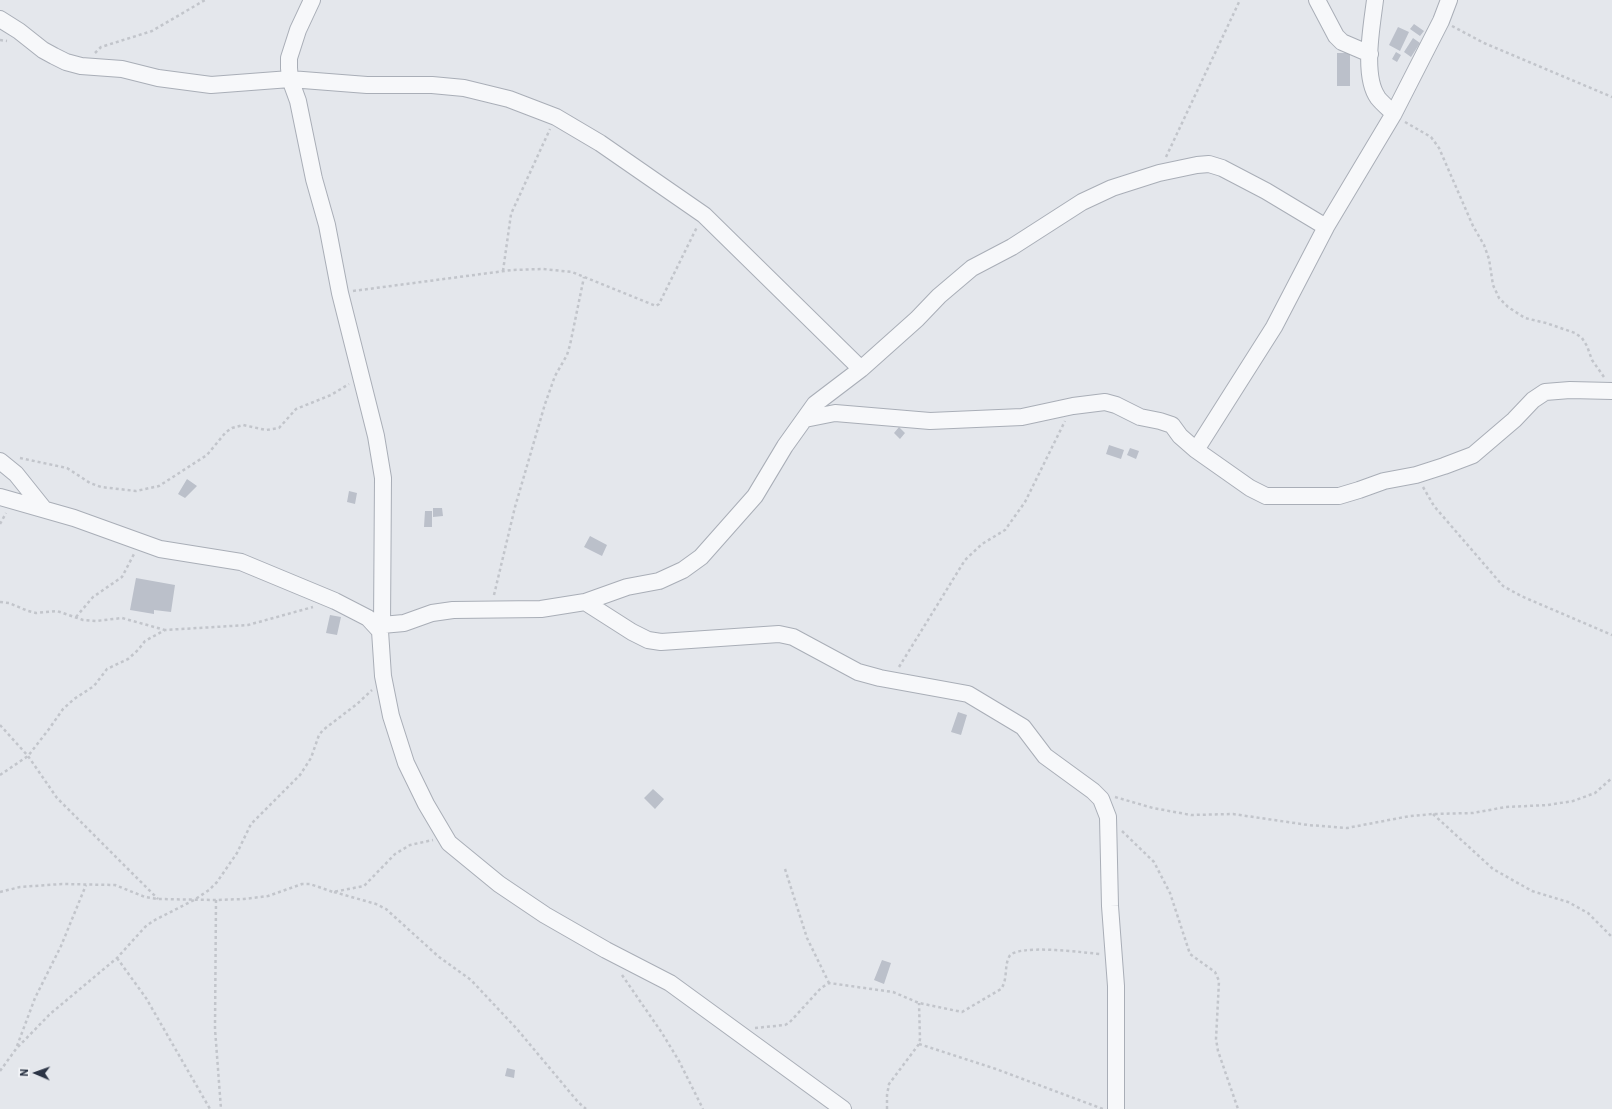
<!DOCTYPE html>
<style>
body{margin:0}
#map{position:relative;width:1612px;height:1109px;overflow:hidden;background:#e4e7ec;font-family:"IBM Plex Sans",sans-serif}
canvas{display:block}
.north{position:absolute;left:16px;top:1053px;width:40px;height:40px;-webkit-text-stroke:3px #f4f6f9;paint-order:stroke;rotate:272deg;font-size:11px;font-weight:700;line-height:16px;text-align:center;color:#2b3445}
.north::after{content:'';display:block;margin:auto;width:14px;height:18px;background:#2b3445;clip-path:polygon(50% 0,100% 100%,50% 72%,0 100%)}
</style>
<div id="map">
<canvas width="1612" height="1109"></canvas>
<div class="north">N</div>
</div>
<script>
const context = document.querySelector('canvas').getContext('2d');
context.lineJoin = 'round';
function paint(path, color) {
  context.fillStyle = color;
  context.fill(path, 'evenodd');
}
function trace(path, color, width, dash) {
  context.strokeStyle = color;
  context.lineWidth = width;
  context.lineCap = dash ? 'butt' : 'round';
  context.setLineDash(dash || []);
  context.stroke(path);
}
const building = new Path2D(`
 M1414,24L1424,31L1420,36L1410,29Z
 M1398,27L1409,32L1400,51L1389,45Z
 M1413,38L1420,43L1411,57L1404,52Z
 M1396,52L1401,55L1397,62L1392,59Z
 M1337,53H1350V86H1337Z
 M899,427L905,433L900,439L894,433Z
 M1109,445L1124,450L1121,459L1106,454Z
 M1130,448L1139,451L1136,459L1127,455Z
 M187,479L197,486L185,498L178,494Z
 M349,491L357,493L355,504L347,502Z
 M433,508H442L443,516L433,517Z
 M425,511H432V527H424Z
 M590,536L607,545L602,556L584,547Z
 M136,578L175,585L171,612L154,610V614L130,610Z
 M330,615L341,617L337,635L326,633Z
 M958,712L967,715L961,735L951,732Z
 M653,789L664,799L655,809L644,798Z
 M882,960L891,963L884,984L874,980Z
 M507,1068L515,1070L514,1078L505,1076Z`);
const path = new Path2D(`
 M1452,26L1484,43L1612,97
 M0,40L7,41
 M95,53L101,47L152,31L205,0
 M1405,122L1431,137L1439,148L1473,226L1484,245L1489,259L1493,285L1499,298L1508,307L1525,318L1546,323L1575,333L1582,338L1587,346L1592,360L1604,377
 M1166,157L1240,0
 M503,271L511,214L550,129
 M353,291L512,270L543,269L572,272L656,306L659,304L697,227
 M20,458L67,468L90,483L101,487L136,491L159,486L207,455L226,432L232,428L243,425L266,430L279,428L296,409L331,395L349,384
 M1423,487L1434,506L1503,586L1521,596L1612,635
 M0,524L6,513
 M494,595L515,507L545,404L555,376L567,355L570,345L584,277
 M0,602L9,603L28,611L36,613L57,611L83,620L96,621L122,618L165,630
 M76,617L93,597L122,577L134,554
 M899,667L965,560L982,544L1005,530L1025,502L1065,421
 M0,725L28,756L57,798L158,899
 M0,775L28,756L49,729L63,709L74,699L94,686L107,669L128,659L138,650L145,641L165,630L248,625L313,607
 M1115,797L1153,808L1191,815L1233,814L1308,825L1347,828L1410,816L1433,814L1473,813L1506,807L1548,805L1573,801L1595,793L1612,778
 M1433,814L1493,869L1532,891L1568,902L1588,913L1612,937
 M1122,831L1154,862L1170,893L1190,954L1215,972L1219,981L1216,1039L1218,1051L1238,1109
 M785,869L807,938L829,983
 M0,892L20,887L62,884L115,885L145,897L158,899L216,900L244,899L268,896L302,884H310L333,892L364,886L395,854L410,845L433,840
 M334,892L376,904L386,909L439,957L471,980L517,1029L578,1102L586,1109
 M216,900L215,1029L221,1109
 M117,958L146,998L210,1109
 M622,975L662,1033L679,1061L703,1109
 M755,1028L785,1025L789,1023L821,988L829,983L893,992L919,1003L962,1012L1001,989C1008,979 1004,967 1009,957C1015,943 1086,953 1100,954
 M919,1044L996,1069L1103,1109
 M17,1046L35,998L61,946L86,885
 M0,1071L16,1049L50,1014L117,958L145,927L153,921L194,900L209,890L217,882L237,853L251,824L300,775L311,758L319,735L323,730L357,704L372,690
 M887,1109V1095L889,1084L919,1044L920,1039L919,1003`);
const minor = new Path2D(`
 M312,0L298,30L289,58V68L290,79L298,101L314,179L327,225L340,293L376,436L383,478L382,625L380,631
 M1317,0L1336,36L1342,42L1370,54
 M1375,0C1372,25 1362,76 1378,98C1382,103 1388,108 1393,113
 M0,19L19,31L43,50L54,56L66,62L81,66L122,69L158,78L211,85L290,79L367,85H432L464,88L509,99L556,117L600,143L704,215L861,369
 M805,419L835,413L930,421L1022,417L1073,406L1105,402L1116,405L1140,417L1160,421L1172,425L1180,436L1196,450L1250,488L1266,496H1339L1359,490L1384,481L1416,475L1444,466L1473,455L1514,420L1533,400L1545,392L1570,390L1612,391
 M1196,450L1274,327L1326,227L1393,115L1441,21L1449,0
 M0,461L16,474L44,509
 M0,497L74,518L160,549L241,562L335,601L368,618L380,631L383,676L391,716L406,763L426,804L449,843L499,884L545,915L606,950L670,983L843,1109
 M585,602L632,632L648,640L661,642L779,634L793,637L858,672L880,678L968,694L1023,727L1045,756L1093,791L1101,799L1108,817L1110,906L1116,986V1109
 M382,625L404,623L432,613L453,610L541,609L585,602L627,587L659,581L683,570L701,557L755,496L785,446L815,404L861,369L917,319L939,296L972,268L1012,247L1082,202L1112,188L1159,173L1197,165L1209,164L1222,168L1266,191L1326,227`);
paint(building, '#bbc0ca');
trace(minor, '#a9aeb7', 18);
trace(path, '#c2c5cb', 2.5, [3, 3]);
trace(minor, '#f7f8fa', 16);
</script>
